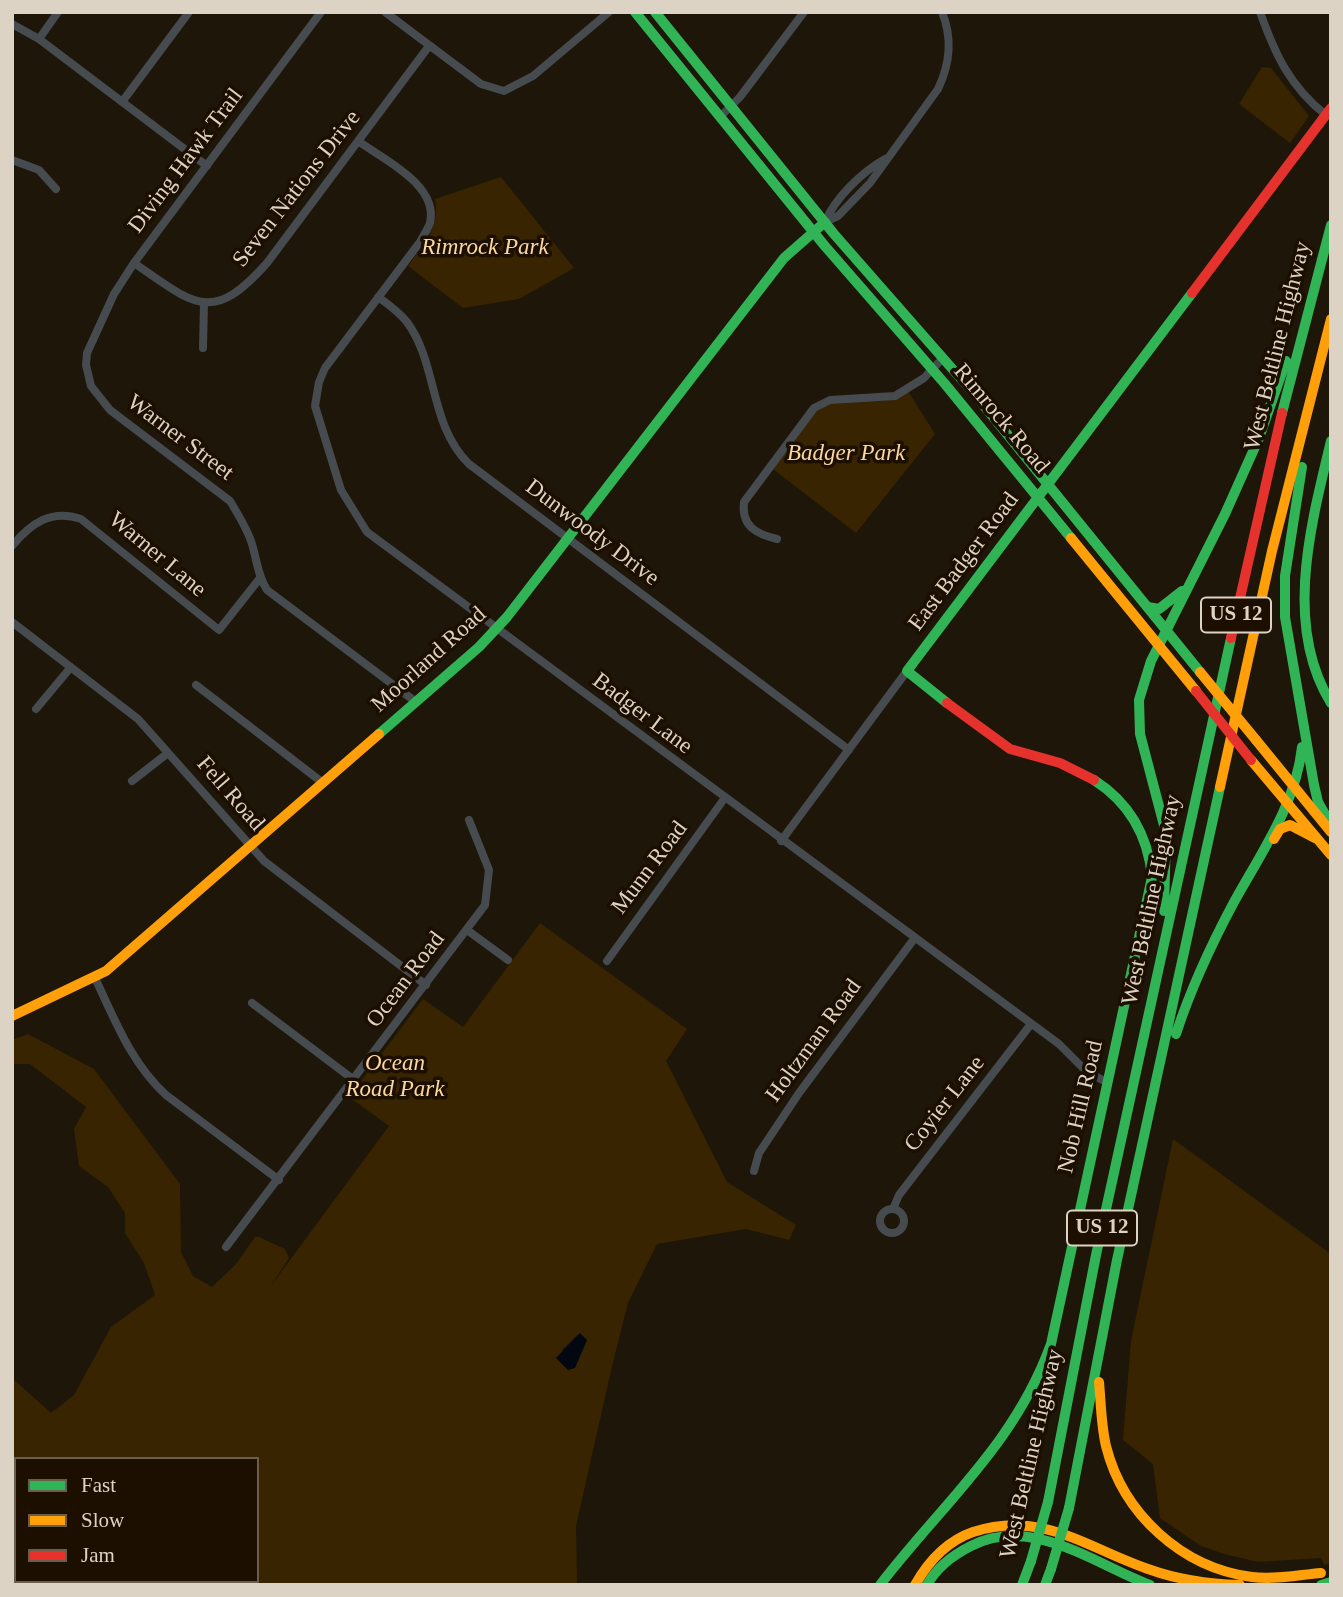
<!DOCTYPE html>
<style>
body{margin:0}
#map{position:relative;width:1343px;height:1597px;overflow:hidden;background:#1e1609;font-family:"Times New Roman",serif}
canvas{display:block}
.frame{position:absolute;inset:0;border:14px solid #ddd3c4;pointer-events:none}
.legend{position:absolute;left:14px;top:1457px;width:245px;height:126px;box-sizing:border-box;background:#1c0f00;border:2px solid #695d4e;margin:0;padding:9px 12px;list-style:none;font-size:21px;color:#ddd3c4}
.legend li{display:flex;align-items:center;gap:14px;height:35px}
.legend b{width:35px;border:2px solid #695d4e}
</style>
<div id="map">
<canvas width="1343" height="1597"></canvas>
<div class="frame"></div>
<ul class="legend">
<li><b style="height:9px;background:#30b455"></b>Fast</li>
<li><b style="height:9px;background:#ff9f0a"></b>Slow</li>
<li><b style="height:9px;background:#e5322d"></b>Jam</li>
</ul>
</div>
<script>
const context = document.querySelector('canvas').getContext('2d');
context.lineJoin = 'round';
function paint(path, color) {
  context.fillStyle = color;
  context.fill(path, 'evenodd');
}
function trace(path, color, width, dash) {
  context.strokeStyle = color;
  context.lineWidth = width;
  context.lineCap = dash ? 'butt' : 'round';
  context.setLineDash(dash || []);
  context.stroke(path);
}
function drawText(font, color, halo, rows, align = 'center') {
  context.font = font + ' "Times New Roman",serif';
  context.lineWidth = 7;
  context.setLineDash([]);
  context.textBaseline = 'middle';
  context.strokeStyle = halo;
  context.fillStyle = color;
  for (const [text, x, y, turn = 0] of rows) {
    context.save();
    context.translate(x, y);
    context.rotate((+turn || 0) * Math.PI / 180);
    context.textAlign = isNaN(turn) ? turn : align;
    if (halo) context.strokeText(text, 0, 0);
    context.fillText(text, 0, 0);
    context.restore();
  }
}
const green = new Path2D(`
 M1262,67L1271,68L1309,116L1290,143L1239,104Z
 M501,177L574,268L519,299L463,308L408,266C424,244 440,228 435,199Z
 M908,391L935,434L856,533L769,466L823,402Z
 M540,923L687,1029L666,1061L727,1182L796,1225L789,1240L746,1229L657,1244L628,1303L613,1362L576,1526L577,1585H12V1378L51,1413L74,1395L111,1327L155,1295L144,1263L125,1233V1213L108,1187L79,1166L74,1129L86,1107L30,1064H13L12,1040L28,1034L94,1069L180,1184L181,1252L193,1276L212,1287L236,1264L255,1237H259L285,1249L289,1258L270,1287L389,1126L349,1097L423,999L463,1027ZM577,1335L587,1340L575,1366L568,1370L564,1365L562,1350ZM16,1459H257V1581H16Z
 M1173,1139L1331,1254V1563L1324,1565L1321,1558L1258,1562L1224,1554L1201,1546L1160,1518L1153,1464L1123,1440L1131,1341Z`);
const water = new Path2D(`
 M580,1333L587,1340L575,1368L568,1370L556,1358Z`);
const street = new Path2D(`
 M321,12L134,263L114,294L87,353L86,365L91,386L110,410L230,501C238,514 246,527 251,541C257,559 257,574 267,590L416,702
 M385,12L481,84L504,91L533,76L609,12
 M1260,12C1275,54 1290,87 1326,115
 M12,24L39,39L207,166
 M39,39L58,12
 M122,102L189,12
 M720,117L740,97L804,12
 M358,141C383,159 439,185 430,223C428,229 423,236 420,242L325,368L319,382L315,406L341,490L367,532L1059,1044L1086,1071L1108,1083
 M12,160L39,170L56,189
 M825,222L838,216L870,183L938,89C950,64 953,39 942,12
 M825,222C835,198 862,172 885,159
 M134,263C195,305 212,325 267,263L429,46
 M378,297C388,304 399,312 407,322C438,364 429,425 469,464L849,750
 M203,348L204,303
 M777,539C756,534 741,526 744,502L814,408L830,400L895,396L924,378L943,358
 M12,546C31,523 51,509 81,519L219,630L260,578
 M12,622L138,719L264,861L426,985
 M196,685L323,783
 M36,709L71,667
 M132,781L168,753
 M781,841L907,671
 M467,930L508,960
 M607,961L724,799
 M95,978C115,1020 131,1063 166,1095L279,1180
 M252,1003L354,1080
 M754,1171L759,1153L799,1093L914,939
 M880 1221a12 12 0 1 1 24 0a12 12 0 1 1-24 0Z
 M893,1209L899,1195L1031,1024
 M226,1247L485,905L489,870L469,820`);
const fast = new Path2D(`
 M635,12L824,245L945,384L1071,538
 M655,12L834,234L977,397L1200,672
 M1282,413L1331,225
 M1331,441C1311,524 1283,626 1331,703
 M1302,467L1285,576V617L1314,785L1318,802L1331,825
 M1148,607L1159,609L1182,591
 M947,703L907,671L1192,293
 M379,734L479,647L507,617L784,258L825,222
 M1164,911L1166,833L1140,734L1139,700L1151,661L1225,514L1259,438L1286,361
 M1176,1034C1191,988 1211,945 1234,902C1261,853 1296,804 1302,747
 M1048,1502L1096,1255L1231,638
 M1069,1508L1117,1260L1220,787
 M880,1585C943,1503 1015,1444 1051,1344L1152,877C1148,836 1130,803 1094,780
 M927,1585C937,1567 953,1555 971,1546C1032,1515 1094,1564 1150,1585
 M1022,1585L1031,1561
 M1045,1585L1051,1569
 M1321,1585L1331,1582`);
const slow = new Path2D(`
 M1071,538L1196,691
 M1256,740L1331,832
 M1251,760L1331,855
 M1220,787L1272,551L1331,319
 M1274,839L1280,829L1290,825L1315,838
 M12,1016L106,971L379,734
 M1099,1382C1101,1403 1101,1425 1106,1446C1123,1514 1182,1568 1252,1577C1275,1580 1298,1575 1321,1573
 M915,1585C928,1562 947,1541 973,1532C1042,1509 1088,1549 1151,1570C1179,1580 1210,1584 1240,1585`);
const jam = new Path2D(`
 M1192,293L1331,108
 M1231,638L1282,413
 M947,703L1010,749L1060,763L1094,780`);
const fastBridge = new Path2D(`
 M1031,1561L1048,1502
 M1051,1569L1069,1508`);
const slowBridge = new Path2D(`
 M1200,672L1256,740`);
const jamBridge = new Path2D(`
 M1196,691L1251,760`);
const shields = [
 [1236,615,70],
 [1102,1228,70]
];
const shieldNames = [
 ["US 12",1236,615],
 ["US 12",1102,1228]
];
const streetNames = [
 ["Diving Hawk Trail",186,161,-53],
 ["Seven Nations Drive",297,189,-52],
 ["West Beltline Highway",1278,346,-76],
 ["Rimrock Road",1001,419,50],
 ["Warner Street",180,438,37],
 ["Dunwoody Drive",592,533,37],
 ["Warner Lane",157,555,40],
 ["East Badger Road",964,562,-53],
 ["Moorland Road",429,660,-42],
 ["Badger Lane",642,714,37],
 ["Fell Road",230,794,49],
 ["Munn Road",650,868,-53],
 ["West Beltline Highway",1152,900,-78],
 ["Ocean Road",406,980,-53],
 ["Holtzman Road",814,1041,-54],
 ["Coyier Lane",945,1104,-52],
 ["Nob Hill Road",1081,1107,-77],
 ["West Beltline Highway",1032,1454,-77]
];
const parkNames = [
 ["Rimrock Park",485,248],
 ["Badger Park",846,454],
 ["Ocean",395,1064],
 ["Road Park",395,1090]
];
paint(green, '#382401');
paint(water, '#030711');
trace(street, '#454b4f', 8);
trace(fast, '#30b455', 10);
trace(slow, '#ff9f0a', 10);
trace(jam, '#e5322d', 10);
trace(fastBridge, '#30b455', 10);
trace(slowBridge, '#ff9f0a', 10);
trace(jamBridge, '#e5322d', 10);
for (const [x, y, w] of shields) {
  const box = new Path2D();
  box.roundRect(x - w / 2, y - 17.5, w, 35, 5);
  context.fillStyle = '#1c0f00';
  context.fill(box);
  trace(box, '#ddd3c4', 2);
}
drawText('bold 21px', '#ddd3c4', null, shieldNames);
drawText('23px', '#ddd3c4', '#1c0f00', streetNames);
drawText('italic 23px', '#fcd8a1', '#1c0f00', parkNames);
</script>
